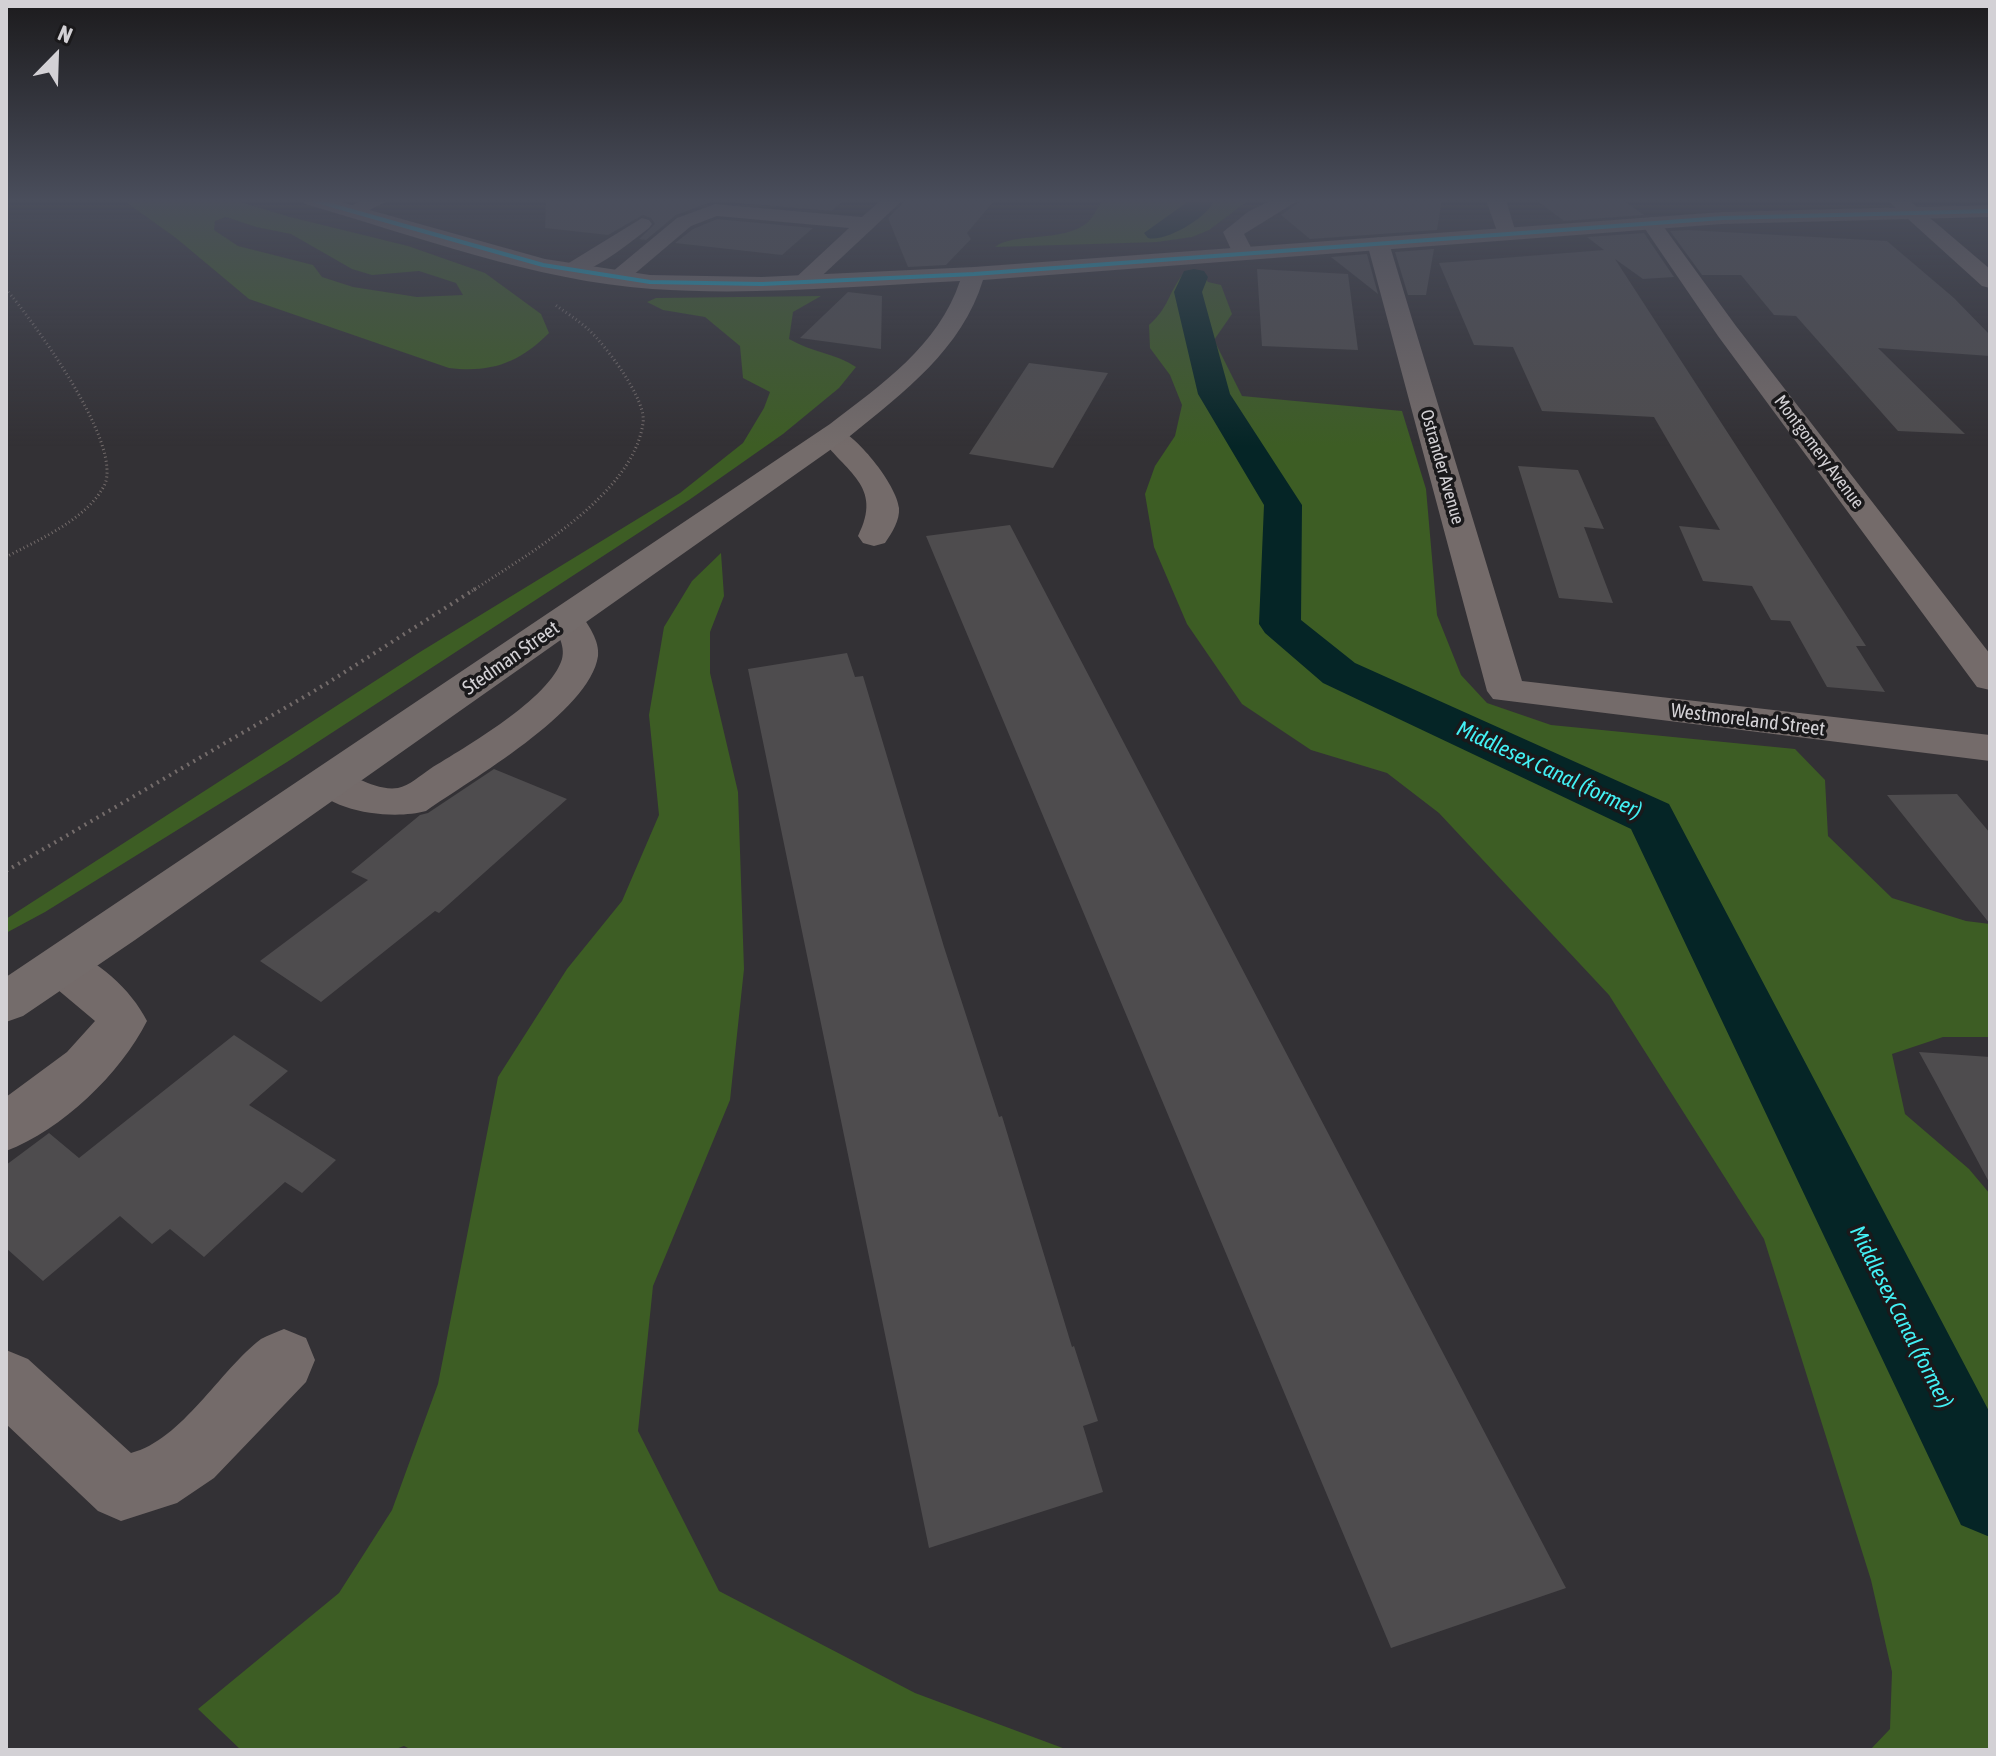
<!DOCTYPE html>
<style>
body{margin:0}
#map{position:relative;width:1996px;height:1756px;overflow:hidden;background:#333135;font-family:"Asap Condensed",sans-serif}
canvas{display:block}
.frame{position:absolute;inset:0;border:8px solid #d3d1d5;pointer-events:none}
.north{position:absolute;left:16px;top:16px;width:80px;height:80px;-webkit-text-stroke:6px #1a191b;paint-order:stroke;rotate:23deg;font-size:22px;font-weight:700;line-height:32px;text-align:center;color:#d3d1d5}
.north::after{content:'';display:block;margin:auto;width:28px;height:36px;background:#d3d1d5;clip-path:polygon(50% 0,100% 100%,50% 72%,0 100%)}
</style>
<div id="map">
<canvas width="1996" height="1756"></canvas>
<div class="frame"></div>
<div class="north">N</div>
</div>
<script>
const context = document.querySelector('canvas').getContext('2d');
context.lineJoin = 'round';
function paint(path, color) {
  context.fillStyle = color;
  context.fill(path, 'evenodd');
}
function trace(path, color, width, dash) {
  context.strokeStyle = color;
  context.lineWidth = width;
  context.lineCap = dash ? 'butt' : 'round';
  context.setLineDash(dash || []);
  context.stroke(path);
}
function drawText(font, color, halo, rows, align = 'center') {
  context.font = font + ' "Asap Condensed",sans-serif';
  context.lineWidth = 7;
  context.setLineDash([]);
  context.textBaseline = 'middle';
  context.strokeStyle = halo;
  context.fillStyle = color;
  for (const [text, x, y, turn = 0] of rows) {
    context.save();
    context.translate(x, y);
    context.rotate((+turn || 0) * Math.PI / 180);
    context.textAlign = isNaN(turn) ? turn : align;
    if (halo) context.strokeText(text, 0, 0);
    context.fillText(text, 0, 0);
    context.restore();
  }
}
const forest = new Path2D(`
 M123,200H234L290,217L408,246L485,273L541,314L549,333C519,363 491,373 449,368L249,299L176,238ZM226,217L256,227L291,234L352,269L372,275L419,271L456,283L463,295L417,297L353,287L322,277L313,265L238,246L214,230L215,221Z
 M1103,200H1249L1209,230L1192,237L1157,242L995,247C1012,232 1065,243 1088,222C1094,216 1098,206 1103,200Z
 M1183,274L1204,276L1208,282L1221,285L1232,314L1214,340L1242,396L1402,411L1426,489L1437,615L1461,675L1487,703L1551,725L1795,749L1825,780L1828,836L1892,898L1966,921L1990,924V1037H1943L1892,1054L1905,1114L1969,1169L1990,1194V1750H1870L1890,1729L1892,1672L1871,1580L1764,1239L1609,995L1439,813L1387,773L1311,750L1242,704L1187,624L1154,547L1145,494L1155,466L1175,436L1182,405L1170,375L1150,348L1149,325C1170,306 1167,295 1183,274Z
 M821,296L793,312L789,339C811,352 835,353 856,367L839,388L783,434L689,500L287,762L45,912L6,933V919L420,652L680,493L743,443L764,408L770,392L743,378L740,346L705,317L663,310L647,302L656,298Z
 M721,553L724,596L710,632V673L738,792L744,969L730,1100L653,1286L638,1431L719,1591L915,1693L1068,1750H412L404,1746L393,1750H241L198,1709L339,1593L392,1510L438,1384L498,1077L567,969L622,901L659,815L649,715L664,627L692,581Z`);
const canal = new Path2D(`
 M1214,200C1210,216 1165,243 1148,238L1144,233L1190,200Z
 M1194,269L1204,271L1208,277L1202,292L1230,394L1302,505L1301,620L1355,663L1669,804L1990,1413V1537L1961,1525L1631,829L1323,683L1265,633L1259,624L1264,505L1198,394L1174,292L1184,271Z`);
const building = new Path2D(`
 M546,200H844L832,211L714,201L676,215L646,240L639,239L655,224L651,218L643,215L608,235L545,228Z
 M906,200H995L967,233L971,239L946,265L908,267L888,218Z
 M1302,200H1442L1437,230L1310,239L1281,215Z
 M1536,200H1623L1644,215L1564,221Z
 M717,219L813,228L782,255L675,243L693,229Z
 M1688,230L1887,241L1954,298L1990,335V356L1878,348L1965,434L1898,431L1796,316L1774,315L1741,275H1702L1670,231Z
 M1644,233L1674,277L1643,279L1615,259L1866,646H1856L1885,692L1827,687L1790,621L1771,620L1752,586L1703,581L1679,526L1720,530L1654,417L1542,411L1513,347L1474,345L1439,263L1604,250L1587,237Z
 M1434,249L1426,295H1408L1395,252Z
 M1367,254L1378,294L1331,257Z
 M1257,269L1348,274L1358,350L1262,346Z
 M848,292L882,296L881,349L800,338Z
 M1029,363L1108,373L1053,468L969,454Z
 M1518,466L1578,470L1604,529L1584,527L1613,603L1559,598Z
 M1010,525L1566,1588L1391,1648L926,536Z
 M847,653L855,677L863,676L944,947L999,1117L1002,1116L1072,1347L1074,1346L1098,1421L1083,1426L1103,1492L929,1548L748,669Z
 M494,769L567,799L439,913L435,911L321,1002L260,961L368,880L351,872L420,815L428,813Z
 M1957,794L1990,833V924L1887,795Z
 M234,1035L288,1071L249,1105L336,1160L302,1193L285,1182L204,1257L170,1229L152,1244L120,1216L43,1281L6,1248V1165L49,1133L79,1158Z
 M1919,1052L1990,1057V1184L1936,1083Z`);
const pathFar1 = new Path2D(`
 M6,289C33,321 125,446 104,486C86,520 38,540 6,557
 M472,591C528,554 633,495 643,423C647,400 606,346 589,330C578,320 565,312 554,304`);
const path = new Path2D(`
 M6,871L326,684L475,589`);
const minor = new Path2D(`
 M362,200H390L359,215H345L342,211Z
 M881,200H903L810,287L802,289L791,282L849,228L717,216L691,226L625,282H609L606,277L677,218L715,204L862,217Z
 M1272,200H1299L1244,234L1254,253L1243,259L1235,258L1223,232L1249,211Z
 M1486,200H1506L1516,233L1513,237H1499Z
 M1887,200H1909L1990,269V288L1982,286Z
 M1651,217L1658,219L1736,326L1990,654V690L1977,687L1718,336L1641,223Z
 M642,218L649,220L652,224L649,228C625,246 600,268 570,276L559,269Z
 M1378,237L1389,243L1522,681L1990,735V761L1493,699L1487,691L1367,243Z
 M833,427C855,432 897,485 899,508C900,520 892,533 885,543L874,546L863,543L858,536C884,485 845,473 819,435L823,429Z
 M567,609L579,612C588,624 600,641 598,656C590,712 470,780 426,811C394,820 328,813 310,782L316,772C346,764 368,792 398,788C409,786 421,775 430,769C465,747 550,699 562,659C566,645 556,631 550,619L555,612Z
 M62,947C97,959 131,989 147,1021C120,1074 62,1130 6,1151V1097L67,1052L95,1021L45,979L38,966L45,953Z
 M284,1329L306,1338L315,1360L306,1382L214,1478L177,1503L121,1521L98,1511L6,1424V1350L28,1359L131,1453C182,1440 220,1370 261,1339C268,1335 277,1332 284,1329Z`);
const major = new Path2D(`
 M302,200H334L545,259L650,275L762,277L974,267L1722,212L1990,205V217L1722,224L983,280C962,349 904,392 850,436L135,940L23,1016L6,1022V977L830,424C882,384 938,346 960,281C858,286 754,296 652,289C536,281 416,236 305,204Z`);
const bus1 = new Path2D(`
 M313,200L543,265L650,282L762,284L974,274L1722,218L1990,211`);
const farStreetnames = [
 ["Montgomery Avenue",1819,452,53],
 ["Ostrander Avenue",1442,467,74]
];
const streetNames = [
 ["Stedman Street",511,658,-35],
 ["Westmoreland Street",1748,720,7]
];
const waterNames = [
 ["Middlesex Canal (former)",1549,770,25],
 ["Middlesex Canal (former)",1901,1317,63]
];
paint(forest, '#3d5d24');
paint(canal, '#052526');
paint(building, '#4e4c4e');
trace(pathFar1, '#746c6b', 3, [1, 3]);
trace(path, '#746c6b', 4, [2, 5]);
paint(minor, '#746b6a');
paint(major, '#746c6b');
trace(bus1, '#13b2d5', 4);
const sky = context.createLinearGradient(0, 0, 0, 446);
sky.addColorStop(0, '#1c1b1d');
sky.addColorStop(0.45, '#4a4e5c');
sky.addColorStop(1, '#4a4e5c00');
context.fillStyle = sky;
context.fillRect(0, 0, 1996, 446);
drawText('18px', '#d3d1d5', '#1a191b', farStreetnames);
drawText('20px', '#d3d1d5', '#1a191b', streetNames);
drawText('italic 22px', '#43f0f4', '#1a191b', waterNames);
</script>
